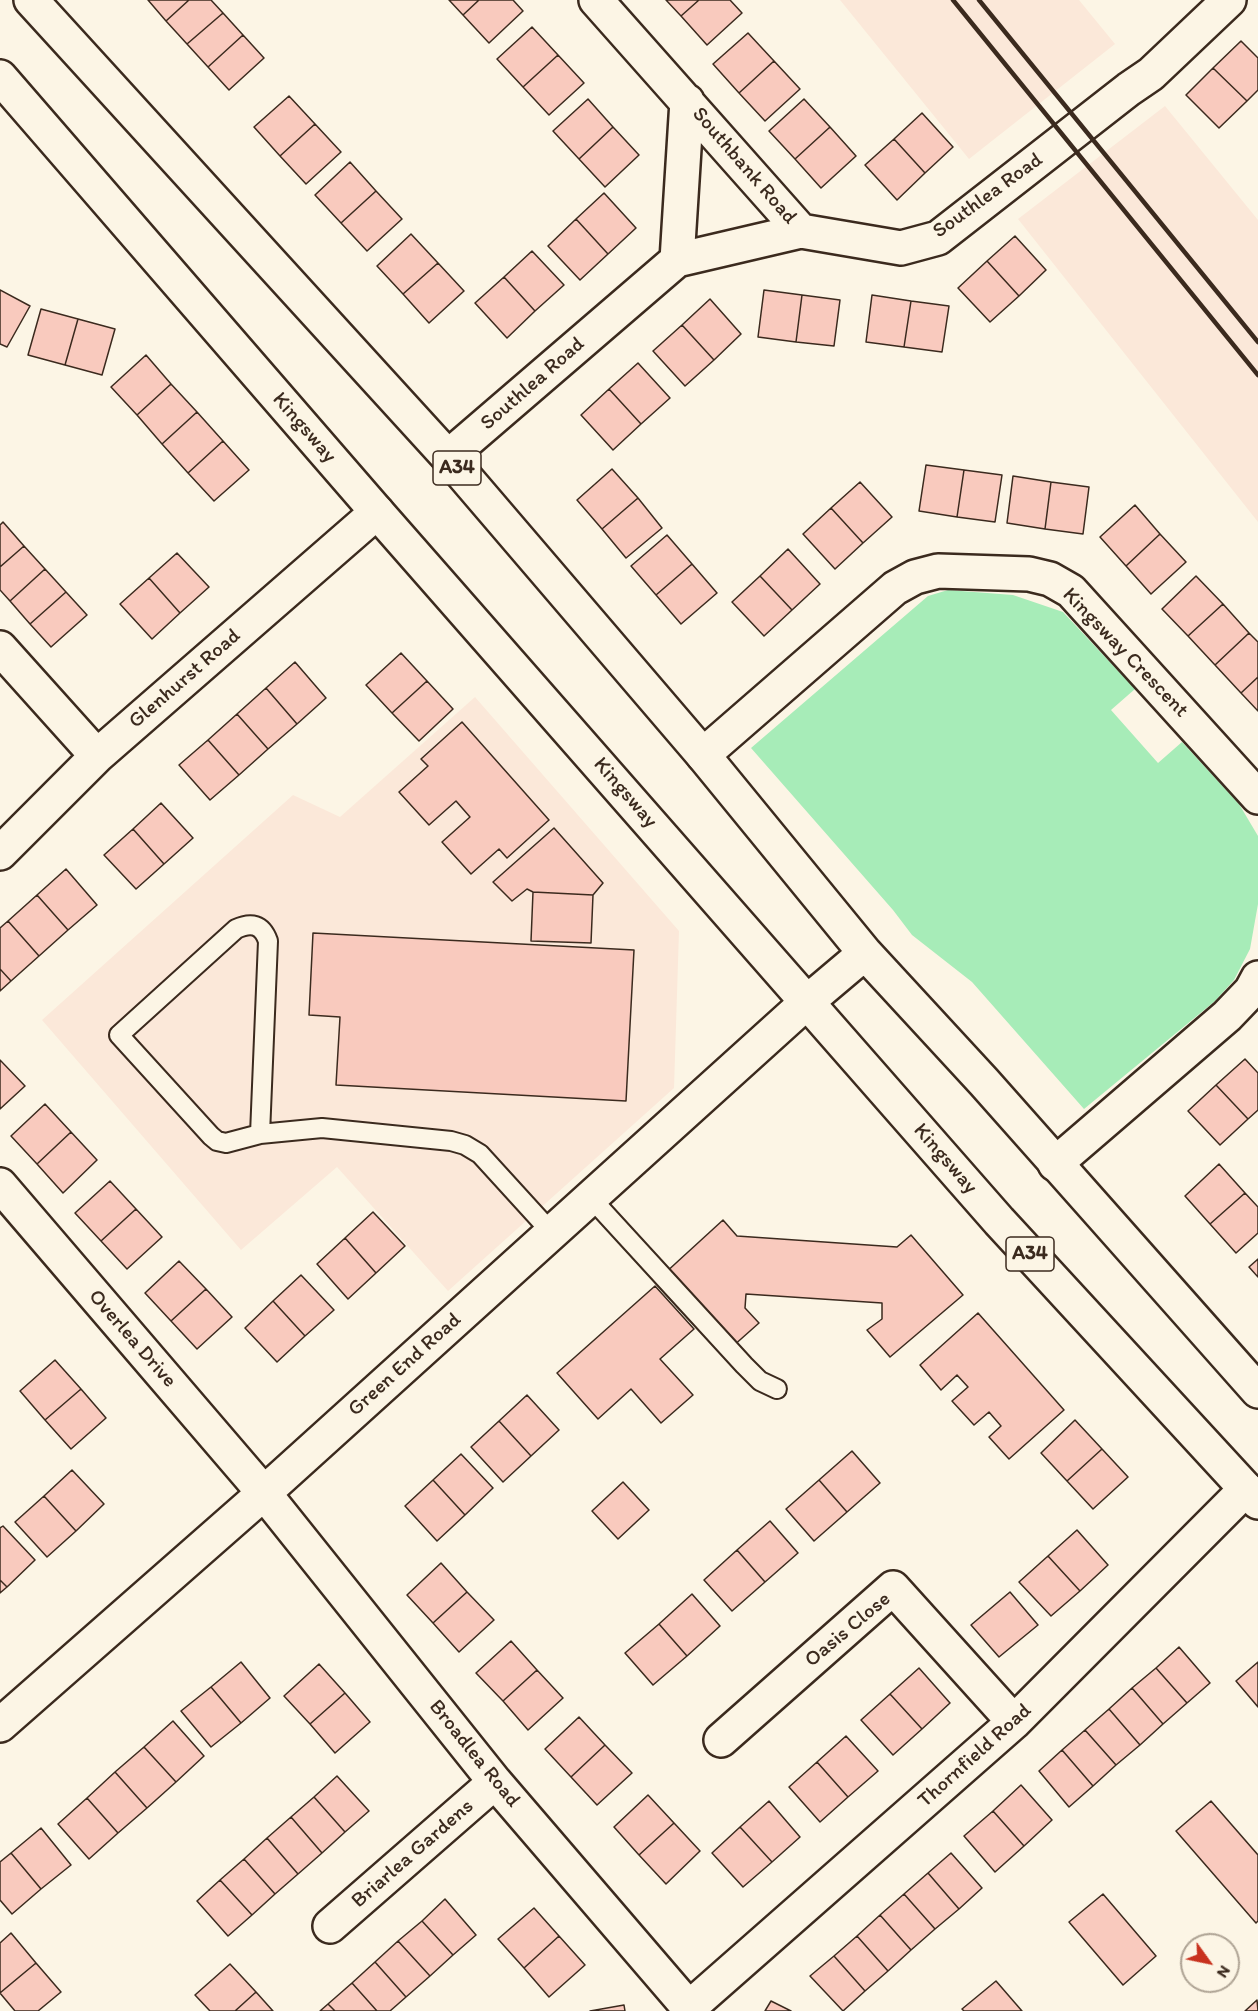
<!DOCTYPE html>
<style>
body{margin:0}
#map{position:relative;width:1258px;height:2011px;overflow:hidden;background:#fcf5e5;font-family:Itim,sans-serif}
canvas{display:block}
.north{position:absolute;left:1180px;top:1933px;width:60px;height:60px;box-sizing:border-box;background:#fcf5e5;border:2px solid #afa495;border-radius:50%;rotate:123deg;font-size:16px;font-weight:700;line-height:24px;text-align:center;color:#3b2a1e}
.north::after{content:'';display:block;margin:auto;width:21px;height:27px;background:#c8321e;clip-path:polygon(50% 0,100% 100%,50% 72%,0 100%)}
</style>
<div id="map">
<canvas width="1258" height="2011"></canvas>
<div class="north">N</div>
</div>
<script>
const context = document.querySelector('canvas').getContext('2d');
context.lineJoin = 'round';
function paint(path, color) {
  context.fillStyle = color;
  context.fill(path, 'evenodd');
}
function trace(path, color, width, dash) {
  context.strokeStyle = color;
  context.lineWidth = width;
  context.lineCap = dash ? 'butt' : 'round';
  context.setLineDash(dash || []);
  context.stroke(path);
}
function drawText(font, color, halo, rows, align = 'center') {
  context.font = font + ' Itim,sans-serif';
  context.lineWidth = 5;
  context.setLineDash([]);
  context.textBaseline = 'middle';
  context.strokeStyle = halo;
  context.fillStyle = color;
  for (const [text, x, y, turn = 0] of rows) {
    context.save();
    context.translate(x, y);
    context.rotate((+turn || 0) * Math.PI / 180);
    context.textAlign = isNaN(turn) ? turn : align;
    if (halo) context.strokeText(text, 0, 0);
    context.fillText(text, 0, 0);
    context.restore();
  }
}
const built = new Path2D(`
 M840,0H1079L1115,44L969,159Z
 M1165,106L1258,220V522L1018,219Z
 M475,697L679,931L674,1088L448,1291L337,1167L241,1250L42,1020L293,795L340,817Z`);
const green = new Path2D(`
 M948,590L1013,595L1063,612L1135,689L1111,710L1158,763L1182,742L1239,804L1258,836V904L1250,949L1234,980L1215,1001L1084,1109L972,982L912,935L893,910L751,748L928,596Z`);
const building = new Path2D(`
 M148,0H189L166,21Z
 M189,0H211L223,13L187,44L166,21Z
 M449,0H479L463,15Z
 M479,0H513L523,11L489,43L463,15Z
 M666,0H699L681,16Z
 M699,0H730L742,13L707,45L681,16Z
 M223,13L243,35L208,67L187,44Z
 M532,27L558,55L523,87L497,59Z
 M748,33L774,61L739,93L713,64Z
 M243,35L264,58L229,90L208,67Z
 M1241,41L1258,58V90L1247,101L1213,68Z
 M558,55L584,83L549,115L523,87Z
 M774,61L800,89L765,121L739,93Z
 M1213,68L1247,101L1219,128L1186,95Z
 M289,96L315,124L280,156L254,127Z
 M588,99L613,127L579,159L553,131Z
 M804,99L830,127L795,159L769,131Z
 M922,113L953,147L925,173L894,139Z
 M315,124L341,152L306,184L280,156Z
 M613,127L639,155L605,187L579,159Z
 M830,127L856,156L821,188L795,159Z
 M894,139L925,173L897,200L865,165Z
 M350,162L376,191L341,223L315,195Z
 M376,191L402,219L367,251L341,223Z
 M604,193L636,228L608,254L576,219Z
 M576,219L608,254L580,280L548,246Z
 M411,234L438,263L403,294L377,266Z
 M1015,236L1046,270L1019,296L987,261Z
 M532,251L564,285L535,311L504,277Z
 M987,261L1019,296L990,322L958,288Z
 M438,263L464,291L429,323L403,294Z
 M504,277L535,311L507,338L475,303Z
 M0,290L30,306L7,347L0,344Z
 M764,290L802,295L796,342L758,337Z
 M802,295L840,300L834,346L796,342Z
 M872,295L911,301L904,347L866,342Z
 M710,299L741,334L714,360L682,325Z
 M911,301L949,306L942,352L904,347Z
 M41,309L78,319L65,365L28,355Z
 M78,319L115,329L102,375L65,365Z
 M682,325L714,360L685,386L653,351Z
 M146,355L171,384L137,415L111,387Z
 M638,363L670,398L641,424L609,389Z
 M171,384L197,412L162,444L137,415Z
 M609,389L641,424L613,450L581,415Z
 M197,412L223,441L188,473L162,444Z
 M223,441L249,470L214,501L188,473Z
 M926,465L964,470L957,517L919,511Z
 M612,469L638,498L602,529L577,500Z
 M964,470L1002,475L995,522L957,517Z
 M1013,476L1051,482L1045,529L1007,523Z
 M860,482L892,517L863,543L831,508Z
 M1051,482L1089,487L1083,534L1045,529Z
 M638,498L662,528L626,558L602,529Z
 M1135,505L1160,534L1126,566L1100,537Z
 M831,508L863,543L835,569L803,534Z
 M3,522L24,546L0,567V525Z
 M1160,534L1186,562L1151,594L1126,566Z
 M667,535L692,564L656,595L631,566Z
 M24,546L45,569L10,601L0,590V567Z
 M788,549L820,584L792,610L760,576Z
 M177,553L209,587L180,613L149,578Z
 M692,564L717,593L681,624L656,595Z
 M45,569L66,592L30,624L10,601Z
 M760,576L792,610L764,636L732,602Z
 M1196,576L1223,604L1188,636L1162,609Z
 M149,578L180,613L152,639L120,604Z
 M66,592L87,615L51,647L30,624Z
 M1223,604L1249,633L1215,665L1188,636Z
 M1249,633L1258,642V677L1241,693L1215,665Z
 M401,653L427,681L392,713L366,685Z
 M295,662L326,698L297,724L266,688Z
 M1258,677V711L1241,693Z
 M427,681L453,709L419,741L392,713Z
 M266,688L297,724L268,749L237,714Z
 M237,714L268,749L239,775L208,740Z
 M462,722L549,820L507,858L499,849L471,874L442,842L470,817L456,801L429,825L399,792L428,766L421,759Z
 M208,740L239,775L210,800L179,765Z
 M161,803L193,838L164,864L133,829Z
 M554,828L603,883L593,895L533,892L527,889L512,901L493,882Z
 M133,829L164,864L136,889L104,855Z
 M66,869L97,905L68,930L37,895Z
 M533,892L593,895L591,943L531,941Z
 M37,895L68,930L39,956L8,921Z
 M8,921L39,956L11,981L0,969V928Z
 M313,933L634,950L626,1101L336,1085L340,1017L309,1015Z
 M0,969L11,981L0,991Z
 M1245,1059L1258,1073V1110L1248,1119L1216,1085Z
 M0,1060L25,1086L0,1109Z
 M1216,1085L1248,1119L1220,1145L1188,1111Z
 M45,1104L71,1132L37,1164L11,1136Z
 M71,1132L97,1160L63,1193L37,1164Z
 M1219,1164L1245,1193L1210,1224L1185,1196Z
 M110,1181L136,1209L101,1241L75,1213Z
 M1245,1193L1258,1207V1233L1236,1253L1210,1224Z
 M136,1209L162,1237L127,1269L101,1241Z
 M373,1212L405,1246L376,1273L345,1238Z
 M723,1220L737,1236L897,1247L911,1235L963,1295L890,1357L867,1330L882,1319V1303L746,1294L745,1308L759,1323L732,1347L664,1274Z
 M345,1238L376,1273L348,1299L317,1264Z
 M1258,1259V1277L1249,1267Z
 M179,1261L206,1289L171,1321L145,1293Z
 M301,1275L334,1310L305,1336L273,1301Z
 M655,1286L694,1329L660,1359L693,1395L661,1423L631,1389L598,1419L557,1373Z
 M206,1289L232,1317L197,1349L171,1321Z
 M273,1301L305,1336L277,1362L245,1328Z
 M978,1313L1064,1410L1009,1459L989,1437L1001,1426L989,1412L974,1425L952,1401L968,1387L957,1375L941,1390L920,1365Z
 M55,1360L81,1389L45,1420L20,1391Z
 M81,1389L106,1418L71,1449L45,1420Z
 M527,1395L559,1430L531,1456L499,1421Z
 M1075,1420L1102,1449L1067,1481L1041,1453Z
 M499,1421L531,1456L503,1482L471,1447Z
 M1102,1449L1128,1477L1093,1509L1067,1481Z
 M852,1451L880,1483L847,1512L819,1480Z
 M461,1454L493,1488L465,1515L433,1480Z
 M72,1470L104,1504L76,1531L44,1496Z
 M433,1480L465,1515L437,1541L405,1506Z
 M819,1480L847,1512L814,1541L786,1509Z
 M623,1482L649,1510L618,1539L592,1511Z
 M44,1496L76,1531L47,1557L15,1522Z
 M770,1521L798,1553L765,1582L737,1550Z
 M3,1526L35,1560L7,1587L0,1580V1528Z
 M1077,1530L1108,1565L1080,1591L1048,1556Z
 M737,1550L765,1582L732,1611L704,1580Z
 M1048,1556L1080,1591L1051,1616L1019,1582Z
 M441,1563L467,1592L433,1623L407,1595Z
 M0,1580L7,1587L0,1593Z
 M467,1592L494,1620L459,1652L433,1623Z
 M1010,1592L1038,1625L999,1657L971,1625Z
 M692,1594L720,1626L687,1656L659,1624Z
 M659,1624L687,1656L653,1685L625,1653Z
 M511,1641L537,1670L503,1701L476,1673Z
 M1179,1647L1210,1683L1187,1703L1156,1668Z
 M241,1662L270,1698L241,1723L211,1687Z
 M1258,1662V1707L1236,1681Z
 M319,1664L345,1693L310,1724L284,1696Z
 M919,1668L950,1703L922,1729L890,1694Z
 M1156,1668L1187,1703L1163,1724L1132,1688Z
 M537,1670L563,1698L528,1730L503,1701Z
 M211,1687L241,1723L211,1747L181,1711Z
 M1132,1688L1163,1724L1140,1745L1109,1709Z
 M345,1693L370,1722L335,1753L310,1724Z
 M890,1694L922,1729L893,1755L861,1720Z
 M1109,1709L1140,1745L1116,1765L1085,1730Z
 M579,1717L605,1745L571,1777L545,1749Z
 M173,1721L204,1756L176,1782L144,1747Z
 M1085,1730L1116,1765L1093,1786L1062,1750Z
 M846,1736L878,1771L848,1797L817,1762Z
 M605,1745L632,1773L597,1805L571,1777Z
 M144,1747L176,1782L147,1808L115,1772Z
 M1062,1750L1093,1786L1069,1807L1039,1771Z
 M817,1762L848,1797L820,1822L789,1787Z
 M115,1772L147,1808L118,1833L87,1798Z
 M337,1776L369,1811L345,1832L314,1797Z
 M1021,1785L1052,1820L1024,1846L993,1811Z
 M648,1795L674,1823L639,1855L614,1827Z
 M314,1797L345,1832L322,1853L291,1817Z
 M87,1798L118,1833L89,1859L58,1824Z
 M769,1801L800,1837L772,1862L740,1827Z
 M1211,1801L1258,1855V1921L1256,1923L1176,1831Z
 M993,1811L1024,1846L995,1872L964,1836Z
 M291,1817L322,1853L298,1874L267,1838Z
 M674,1823L700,1851L666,1884L639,1855Z
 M740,1827L772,1862L743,1887L712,1853Z
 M41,1828L71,1865L41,1889L11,1853Z
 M267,1838L298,1874L275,1894L244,1859Z
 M11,1853L41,1889L12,1914L0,1900V1862Z
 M951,1853L982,1888L959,1909L928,1873Z
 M244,1859L275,1894L252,1915L220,1880Z
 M928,1873L959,1909L935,1929L904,1894Z
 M220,1880L252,1915L228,1936L197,1901Z
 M904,1894L935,1929L911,1950L880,1915Z
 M1103,1894L1156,1956L1123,1985L1069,1922Z
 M445,1899L476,1935L453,1955L422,1921Z
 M534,1908L559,1936L524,1968L498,1939Z
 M880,1915L911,1950L888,1971L857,1936Z
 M422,1921L453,1955L430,1976L398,1941Z
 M11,1933L36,1963L0,1993V1943Z
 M559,1936L585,1965L549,1997L524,1968Z
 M857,1936L888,1971L865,1991L834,1956Z
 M398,1941L430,1976L406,1997L375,1962Z
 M834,1956L865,1991L843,2011L810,1976Z
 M375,1962L406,1997L390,2011H377L352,1983Z
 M36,1963L61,1992L38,2011H15L0,1993Z
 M230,1964L256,1992L235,2011H210L195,1995Z
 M996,1981L1022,2011H964L962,2009Z
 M352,1983L377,2011H335L328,2004Z
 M256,1992L273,2011H235Z
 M1257,2000L1258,2011H1245Z
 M771,2001L791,2011H765Z
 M328,2004L335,2011H320Z
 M624,2005L625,2011H590Z`);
const service = new Path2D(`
 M260,1134L268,941C262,924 251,922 236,929L119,1035L211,1136L217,1141L226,1143L260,1134L322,1128L451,1141L465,1145L480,1154L552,1233
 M591,1198L744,1365L760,1381L777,1389`);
const minor = new Path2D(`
 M596,0L801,231
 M677,260L687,101
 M448,457L677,260L801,231L901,248L938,238L1129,89L1151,74L1229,0
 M0,648L97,756
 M703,755L895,588L915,577L938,571L1029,574L1050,579L1071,591L1258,797
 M0,853L97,756L377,512
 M1055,1164L1227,1016L1251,991L1258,978
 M0,1185L264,1493L495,1782L689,2008V2011
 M0,1725L264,1493L807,1002
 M721,1740L893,1588L1014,1722
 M330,1926L495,1782
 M689,2008L1014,1722L1246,1489`);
const trunk = new Path2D(`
 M31,0L448,457L703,755L865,953L984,1082L1258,1391
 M0,77L377,512L999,1221L1258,1502
 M807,1002L865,953`);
const rail = new Path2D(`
 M953,0L1258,375
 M979,0L1258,342`);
const shields = [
 [457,468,48],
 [1030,1254,48]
];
const shieldNames = [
 ["A34",457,468],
 ["A34",1030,1254]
];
const streetNames = [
 ["Southbank Road",744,166,49],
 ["Southlea Road",988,196,-36],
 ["Southlea Road",533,384,-41],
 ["Kingsway",304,428,49],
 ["Kingsway Crescent",1125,653,46],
 ["Glenhurst Road",185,679,-41],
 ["Kingsway",625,793,49],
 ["Kingsway",945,1159,49],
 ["Overlea Drive",132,1339,49],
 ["Green End Road",405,1365,-42],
 ["Oasis Close",848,1630,-40],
 ["Broadlea Road",474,1754,51],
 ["Thornfield Road",975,1756,-42],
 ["Briarlea Gardens",413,1854,-41]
];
paint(built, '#fbe8d9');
paint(green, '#a7ecb8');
paint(building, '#f9cabe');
trace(building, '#3b2a1e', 1.5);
trace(service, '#3b2a1e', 22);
trace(minor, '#3b2a1e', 38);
trace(trunk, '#3b2a1e', 38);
trace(service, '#fcf5e5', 18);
trace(minor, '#fcf5e5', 33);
trace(trunk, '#fcf5e5', 33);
trace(rail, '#3b2a1e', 4.5);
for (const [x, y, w] of shields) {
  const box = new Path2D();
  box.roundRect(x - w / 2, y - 17, w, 34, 4.5);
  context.fillStyle = '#fcf5e5';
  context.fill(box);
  trace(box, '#3b2a1e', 1.5);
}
drawText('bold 20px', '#3b2a1e', null, shieldNames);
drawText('21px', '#3b2a1e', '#fcf5e5', streetNames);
</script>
